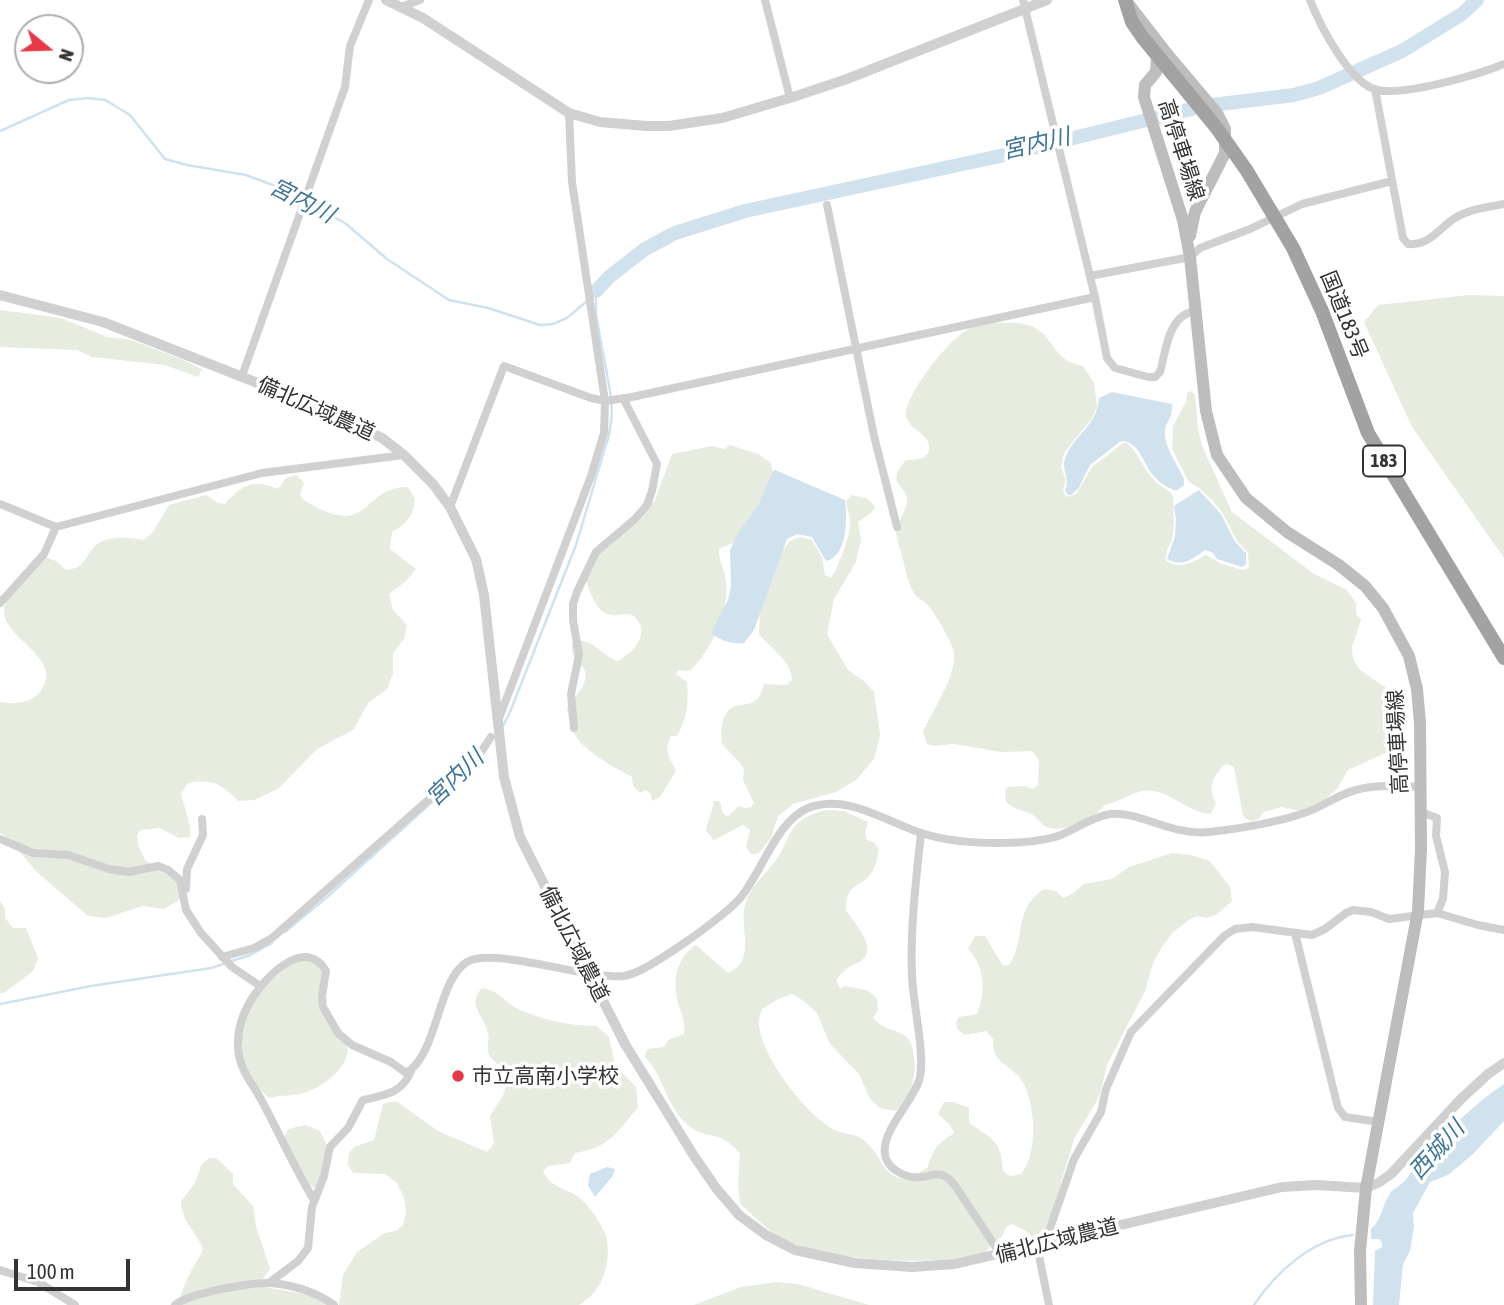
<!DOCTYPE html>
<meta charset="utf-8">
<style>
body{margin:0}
#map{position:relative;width:1504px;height:1305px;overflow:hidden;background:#fff;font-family:"Asap Condensed",sans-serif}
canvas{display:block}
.north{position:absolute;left:14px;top:14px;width:70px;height:70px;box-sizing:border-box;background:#fff;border:2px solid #adadad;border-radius:50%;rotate:109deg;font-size:19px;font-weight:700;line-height:28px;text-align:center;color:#333}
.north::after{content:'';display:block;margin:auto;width:24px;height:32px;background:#e63946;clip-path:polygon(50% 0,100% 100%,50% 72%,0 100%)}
.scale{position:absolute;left:14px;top:1259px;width:116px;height:32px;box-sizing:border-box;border:4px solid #333;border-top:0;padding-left:9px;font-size:21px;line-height:24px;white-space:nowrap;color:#333;-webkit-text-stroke:5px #fff;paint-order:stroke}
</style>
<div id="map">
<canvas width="1504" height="1305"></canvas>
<div class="north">N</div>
<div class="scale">100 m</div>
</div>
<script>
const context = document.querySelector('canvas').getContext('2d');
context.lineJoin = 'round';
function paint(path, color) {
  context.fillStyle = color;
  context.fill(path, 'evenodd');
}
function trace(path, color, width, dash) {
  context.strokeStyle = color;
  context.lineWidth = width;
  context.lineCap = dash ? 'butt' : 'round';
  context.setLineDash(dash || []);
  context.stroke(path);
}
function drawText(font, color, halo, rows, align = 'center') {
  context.font = font + ' "Asap Condensed","Noto Sans JP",sans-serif';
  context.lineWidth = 7;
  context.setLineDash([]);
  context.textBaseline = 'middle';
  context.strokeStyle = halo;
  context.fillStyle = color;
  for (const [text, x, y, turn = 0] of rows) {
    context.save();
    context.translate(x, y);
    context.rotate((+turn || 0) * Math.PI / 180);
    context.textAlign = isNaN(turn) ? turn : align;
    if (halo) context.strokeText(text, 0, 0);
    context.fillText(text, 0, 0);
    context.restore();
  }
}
const green = new Path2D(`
 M1469,295L1504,296V558L1412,427L1364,322L1378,305Z
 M0,310L61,318L107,337L131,340L181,359L202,369L198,377L165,365L92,357L77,350L0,347Z
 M995,323C1005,323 1018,322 1028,325C1057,335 1049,360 1083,366L1094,383L1097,407L1092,418L1064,453L1061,467L1066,480L1063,491L1066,497L1076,494L1092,467L1123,443H1127C1140,454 1143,470 1156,482C1161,487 1170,490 1173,496C1174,501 1174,528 1173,535C1172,544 1164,551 1166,561C1181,570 1193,562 1206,555L1222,564L1243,570L1249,568L1248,553L1237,541L1223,514L1213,501L1199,488L1189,482L1172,449L1173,426L1186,402L1187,393L1191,391L1195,395L1198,428L1202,446L1232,512L1314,574L1347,590L1356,603V614L1361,620L1352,647L1353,659L1360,670L1395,694L1405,728L1394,749L1348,770L1337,789L1324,800L1300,811L1282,807L1263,812L1259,819L1250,821L1243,816L1234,767L1228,764L1224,765C1213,776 1207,789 1216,803L1211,814C1190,813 1175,795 1154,791C1137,788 1121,802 1105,805C1093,819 1068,832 1049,828C1041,826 1038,817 1031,814C1022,809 1014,810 1006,802L1005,790L1008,787L1024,786L1033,789L1038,785L1039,760L1032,751L1001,752L953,744L934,746L927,744L923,732C932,711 957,675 954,654C953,643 934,611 926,603C923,601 920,599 917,597C907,585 905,566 901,552C899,545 896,538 896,531C898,521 906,511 907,502C909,484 883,486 906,460C914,460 927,460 929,450C932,434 909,431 906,416C904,396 947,342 964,332C973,326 983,324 995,323Z
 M730,445L758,454L771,463L773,475L760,505L737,541L719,549C718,560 725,569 726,581C730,613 712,648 690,671L678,670L676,674L687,682C689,701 687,719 677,736H671C663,750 670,758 676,771L660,797L652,801L651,794L646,790L640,793L633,786L632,777C615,768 580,749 573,731C570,725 568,715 567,708C572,698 582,692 585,680C590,662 566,662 573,641C594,637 601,656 618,661C632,653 649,636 638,621C635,617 634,615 629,614C618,613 614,619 602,611C593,603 590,591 586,581L601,550L655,500L672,454L711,446L724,449Z
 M297,475L304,483L300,495C304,502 311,504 318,508C371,534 364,486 408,487L415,499C413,517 407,523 392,532L390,549L416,569L406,581L389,594L393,610L407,625L404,639L393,653V673L387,689L369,702L353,730L317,749L278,789L254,800L238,801C220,783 213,779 188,783L181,794C184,808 192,823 190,837L179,838L160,828L140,830L137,835L138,845L145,860L159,871L171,876L182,888L179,900L164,909L143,906L106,918L88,916L37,872L7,837L0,833V702C14,704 30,704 40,692C66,658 4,640 4,611C3,597 36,568 46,557L56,561L66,570C86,568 83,558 95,546C106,535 130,537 144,540L153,532L169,505L206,495L218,503L225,504C242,484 254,479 278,489L286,478Z
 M852,495L868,499L875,507L871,513L858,522L861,540L856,562L834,599L827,634L848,670L865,682L874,692L880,735L874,759L856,780L836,792L793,804L778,816L771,838L758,854H751L746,847L750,830L743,825L714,840L706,831C708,819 712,812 714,801H720L723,814L728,816L739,806L745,808L751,807L754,803L743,780L744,769L741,764L722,744C721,731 720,711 736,706C744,704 751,705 757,699C761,695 762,689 764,684L787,685L792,680C791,660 770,648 759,634L760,605L778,556L791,540L800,537L812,540L822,557L825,575L831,578C838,568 850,537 850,524C850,516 847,508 846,501Z
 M828,810L844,811L868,822L865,833L867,840L875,843L879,850C877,857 876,867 871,873C861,889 846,881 846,910C853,922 883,952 857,963C847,968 842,971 836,981L840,989L844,986L867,990L877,998L878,1010L873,1018C882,1029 891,1028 902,1034C909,1037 912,1043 913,1051C918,1075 912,1093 896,1111L880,1108L870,1099L859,1074L830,1044L817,1013L804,1001L792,994L778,999L762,1009C761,1014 758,1020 759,1025C761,1057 808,1118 837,1131C848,1135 857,1133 867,1143C884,1159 881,1177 908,1180L928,1167C930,1157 936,1145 944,1140C947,1137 951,1136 954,1133L950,1125L938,1114L944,1102H953L969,1108V1123C993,1139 1001,1140 1003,1171L1010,1176L1021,1174C1038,1155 1036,1103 1022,1081C1010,1062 992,1066 993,1039L986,1031L965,1035L957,1029L956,1022L959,1017L977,1014C986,992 985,966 968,949L975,936H985L1003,966L1010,964C1026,937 1013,909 1044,889L1056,891L1063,898L1072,894L1084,884L1112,879L1129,867L1172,853L1190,855L1210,861L1230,887L1232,901L1216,915L1206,918L1197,916L1189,920L1173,932L1160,950L1153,963L1145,991L1107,1065L1099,1097L1074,1139L1047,1230L1034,1239L1026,1231L1012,1224L1007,1226L1001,1238C990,1242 989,1254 976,1256C929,1265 818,1262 776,1235C763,1226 752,1215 740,1203L738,1185L740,1154C720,1128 707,1141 689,1126C666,1107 665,1078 645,1057L647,1049L664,1047L668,1040L684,1034C686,1023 682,1016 679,1006C672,982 675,959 696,945L728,973C757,961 739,929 745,905C750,886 768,872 779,856C786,845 788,832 798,823C807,815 817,812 828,810Z
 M0,901L5,909V918L13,928H26L38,958L33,971L4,993H0Z
 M312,959C327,974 323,980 319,999C328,1013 342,1030 347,1046C352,1066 322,1087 306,1092C295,1096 281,1095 269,1098C228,1062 236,1012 274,978C288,965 293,961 312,959Z
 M482,988C499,990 505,1003 520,1010C543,1020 571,1026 597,1026L609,1037L615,1065L636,1087L638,1108C615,1133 611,1147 575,1153L570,1163L548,1166L543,1171C552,1190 567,1187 581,1199C590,1207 605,1228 607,1240C611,1265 601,1293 579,1305H339L343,1275L357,1252L385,1233L396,1231L403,1225L406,1212L404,1198L397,1183L385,1174L353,1173L348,1165L349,1153L354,1147L374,1140L383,1104L396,1101L438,1131L487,1152L494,1143L490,1116L504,1094L508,1074C502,1066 491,1060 489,1055C486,1048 490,1040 488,1033C484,1015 466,1005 482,988Z
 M306,1125L320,1131L327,1145L318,1185L313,1188L302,1175L284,1138L288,1129Z
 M209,1158H216L233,1174V1184L253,1206L256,1226L270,1269L262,1280L264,1287L311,1295L328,1305H180C180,1285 195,1267 203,1249C195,1229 182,1224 181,1201L195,1183L201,1165Z
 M776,1282L798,1284L869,1305H694L741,1287Z`);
const water = new Path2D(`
 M1112,392L1172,404C1173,420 1167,418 1165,430C1163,446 1178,465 1184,479V485L1176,491C1169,488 1161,484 1156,478C1143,467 1141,441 1121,441L1090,465L1078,489L1071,495H1068L1065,491C1071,477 1061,471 1065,459C1073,435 1097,427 1099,398Z
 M775,470L845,500C847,518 848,556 826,561L812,537L797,534L787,539L754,630L744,643C730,644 721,641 711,633L728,600L731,587L730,550L738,533L758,506L773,471Z
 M1199,490L1221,514L1235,542L1246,553V564L1242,567L1217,559L1212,552L1205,550C1194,558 1183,568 1167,559L1175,536L1176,519L1174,506Z
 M1504,1084V1121L1473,1154L1448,1175L1430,1182L1413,1213L1414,1227L1410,1251L1403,1264L1399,1305H1373L1375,1251L1382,1247V1243L1379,1239H1371V1229C1382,1220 1382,1204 1391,1192C1395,1188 1400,1185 1404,1182C1410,1175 1414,1167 1420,1160C1446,1133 1472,1105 1504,1084Z
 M607,1167L615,1169L612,1177L595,1197L588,1185L590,1174Z`);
const stream = new Path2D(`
 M0,131L69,100L89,98L105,100L130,115L165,159L187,165L246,175L278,187L345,223L387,259L449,300L488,308L540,325L553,324L567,318L587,301
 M503,726L510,712L576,545L609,435L612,415L611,396L596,315V291
 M285,932L326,898L453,783
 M0,1004L91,986L211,968L250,955L272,943
 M1254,1305C1276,1272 1312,1239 1353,1235`);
const river = new Path2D(`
 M596,291L609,277L645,249L675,233L745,211L1000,156L1204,106L1294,95L1319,88L1402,51L1462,14L1477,0`);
const minor = new Path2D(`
 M765,0L790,98
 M1023,0L1095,297L1107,358L1115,368L1148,377H1155L1160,372C1166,351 1168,315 1195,311
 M1310,0C1320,25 1349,83 1377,90C1404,96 1478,75 1504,64
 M401,7L420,0
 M1375,89L1403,238L1408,244C1430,246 1439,228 1455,218C1470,209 1488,207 1504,204
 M827,205L874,436L897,527
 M1090,276L1190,257L1200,248L1250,229L1302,204L1392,181
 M242,376L345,87L350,46L369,0
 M0,504L56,527L262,473L404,455
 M450,507L504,366L591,398L605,401L632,397L1095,297
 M0,603L44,554L56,527
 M498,721L591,476L604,433L605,401L572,182L569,113
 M574,728L571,694L579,655L573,620V604L577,592L596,552L635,519L647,505L652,491L657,464L623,398
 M1421,812L1437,818L1436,836L1445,872L1443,899L1437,913
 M921,833C916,880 910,929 912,976C913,1003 925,1053 920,1077C915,1101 877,1133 886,1159C891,1171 908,1179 921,1177C928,1177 935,1173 942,1175C947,1176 950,1180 954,1184L1001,1255
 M0,839L33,853L68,855L109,869L129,872L158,866L168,870L180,880L186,910L201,933L232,967L260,986
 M186,889L187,869L203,835L202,819
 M1295,933L1338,1108L1345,1117L1379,1122
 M222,957L254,948L272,938L479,755L491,737
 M314,1200C295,1169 281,1137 264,1105C254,1084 240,1073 238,1048C237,1030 243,1012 253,997C267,975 306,936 326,971L322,996L323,1007L338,1033L352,1045L391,1062L406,1073C438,1055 437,980 467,962C492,946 587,980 624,976C645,974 728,914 741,897C762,871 777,821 808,808C846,793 885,821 921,833C946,841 970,843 997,843C1018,843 1042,842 1061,835C1078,828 1092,817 1110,814C1141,811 1171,836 1209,832C1239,829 1279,822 1307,812C1324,806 1339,794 1356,790C1377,784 1399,786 1421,787
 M1045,1243L1074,1159L1101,1112L1106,1089L1131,1032L1224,936L1235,929L1252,927L1312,935L1325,929L1346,913L1353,910L1371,912L1389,919L1437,913L1478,925L1504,930
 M1037,1246L1049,1305
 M0,1270L38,1282L75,1305
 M269,1283L298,1261L308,1248L312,1207L324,1176L330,1147L348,1128L363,1100C384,1095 402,1094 411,1071
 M175,1305C189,1293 252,1282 271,1283C293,1285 316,1292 334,1305`);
const tertiary = new Path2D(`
 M386,0L423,18L569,113L600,122L646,126H669L722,118L790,98L847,79L1047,0
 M0,295L103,322L321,408L382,438L404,455L433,484L450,507L476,559L484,595L504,777L520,837L625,1044L694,1156L716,1188L739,1215L766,1235L795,1250L855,1263L912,1267L955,1264L1282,1187L1316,1185L1366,1188L1378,1183L1391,1174L1461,1099L1488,1074L1504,1063`);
const secondary = new Path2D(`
 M1127,2L1164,50L1217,113L1225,129V153L1195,212L1190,236
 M1157,58L1156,72L1145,85L1144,97L1183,220L1190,257L1206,411L1217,455L1246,498L1287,532L1339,565L1365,586L1383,608L1409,656L1417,689L1420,723L1421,849L1418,911L1366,1188L1360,1251L1361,1305`);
const trunk = new Path2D(`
 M1125,0L1132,22L1143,38L1216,127L1247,171L1293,248L1322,311L1368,433L1504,658`);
const markers = [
 [458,1076,7,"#e63946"]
];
const shields = [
 [1384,461,42]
];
const shieldNames = [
 ["183",1384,461]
];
const streetNames = [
 ["高停車場線",1181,150,72],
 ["国道183号",1344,315,68],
 ["備北広域農道",316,409,24],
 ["高停車場線",1398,742,-93],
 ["備北広域農道",574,944,63],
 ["備北広域農道",1057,1241,-14]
];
const poiNames = [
 ["市立高南小学校",472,1076]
];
const waterNames = [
 ["宮内川",1036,144,-13],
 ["宮内川",302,201,27],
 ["宮内川",455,778,-44],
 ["西城川",1437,1150,-48]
];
paint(green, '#e6ecdf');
paint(water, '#cfe2ee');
trace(stream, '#cfe2ee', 2.5);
trace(river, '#cfe2ee', 14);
trace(minor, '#d0d0d0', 8);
trace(tertiary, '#d0d0d0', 10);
trace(secondary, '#bdbdbd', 12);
trace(trunk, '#a2a2a2', 14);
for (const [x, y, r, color] of markers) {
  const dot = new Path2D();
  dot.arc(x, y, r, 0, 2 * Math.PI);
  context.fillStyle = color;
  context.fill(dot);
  trace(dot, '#fff', 2.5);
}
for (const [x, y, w] of shields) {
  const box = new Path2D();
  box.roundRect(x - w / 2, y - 15.5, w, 31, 5);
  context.fillStyle = '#fff';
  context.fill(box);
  trace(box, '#333', 2);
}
drawText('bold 19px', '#333', null, shieldNames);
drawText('21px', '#333', '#fff', streetNames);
drawText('21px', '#333', '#fff', poiNames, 'left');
drawText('italic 23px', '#3f7597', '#fff', waterNames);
</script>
